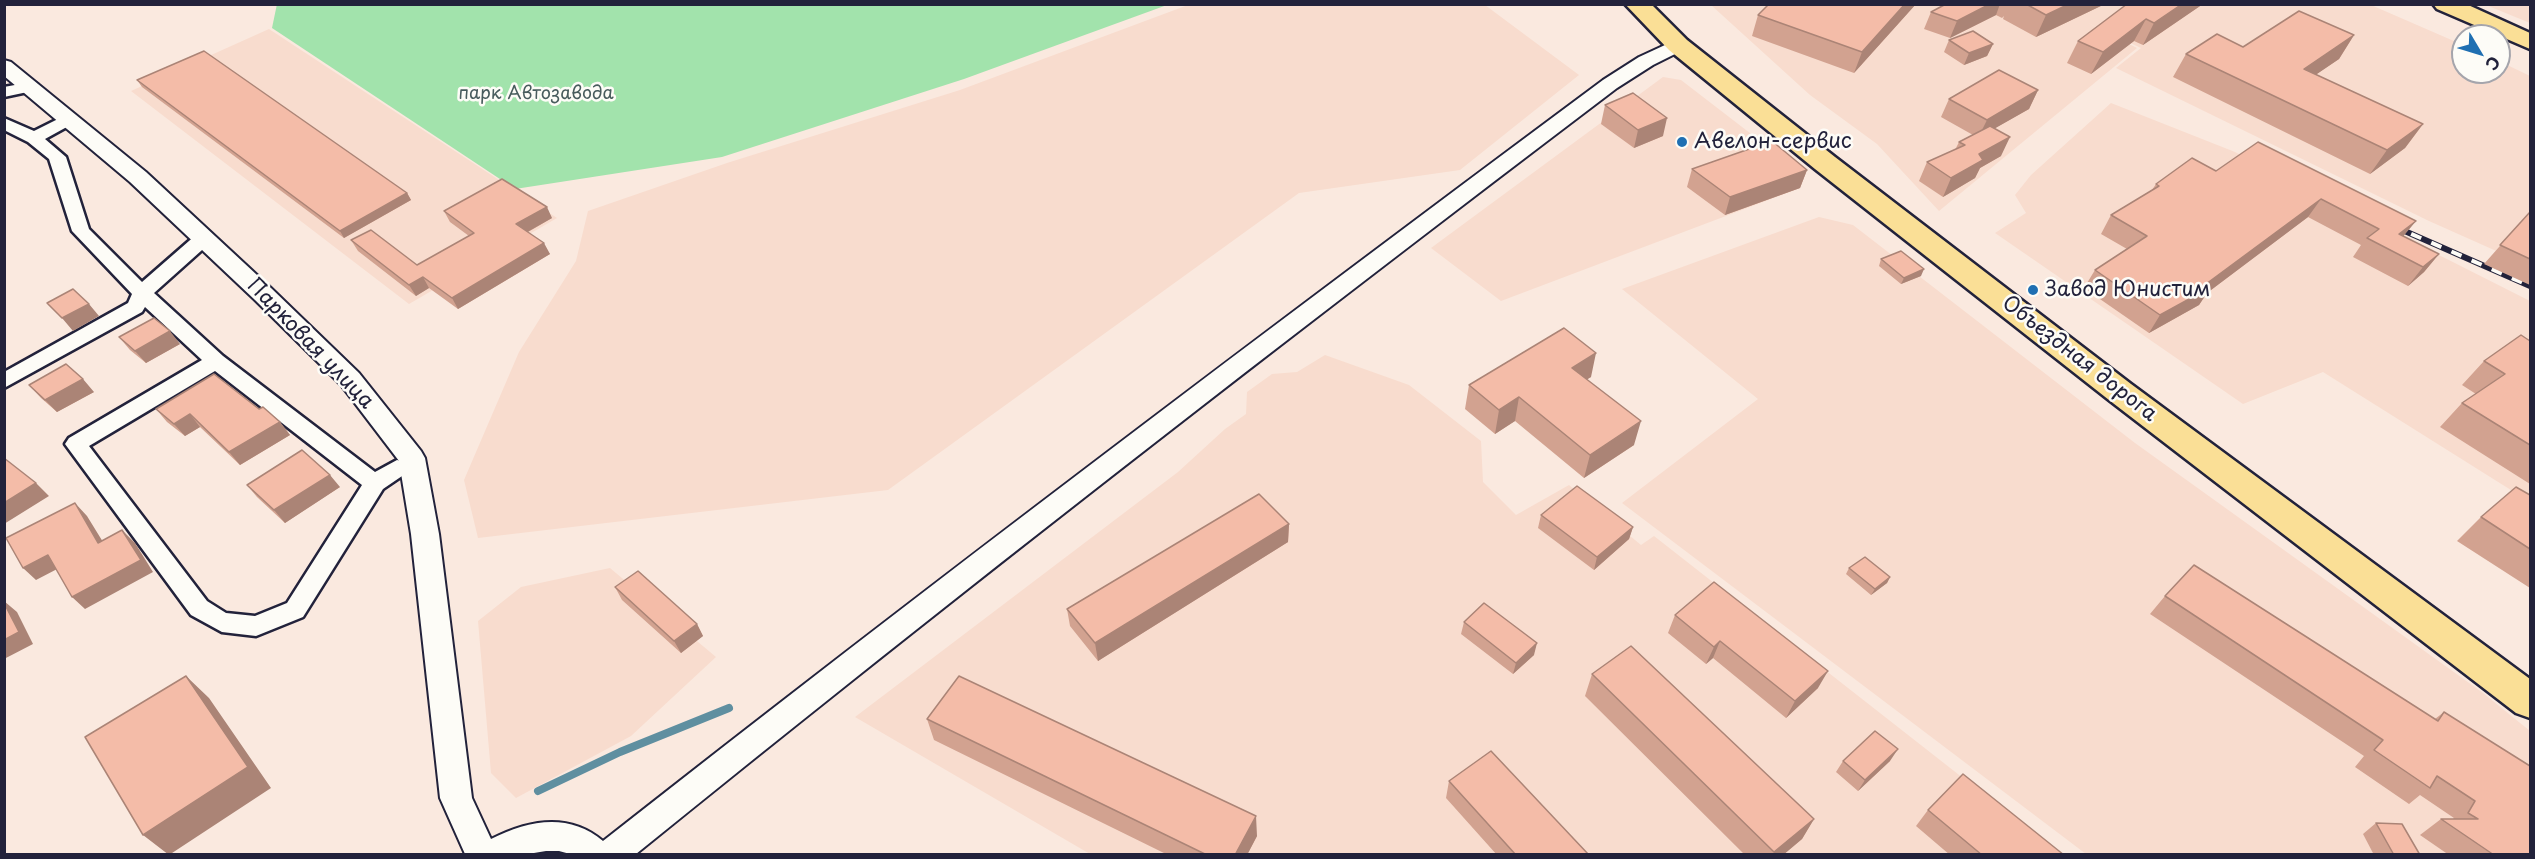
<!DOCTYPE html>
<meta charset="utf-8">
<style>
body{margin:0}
#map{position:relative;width:2535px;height:859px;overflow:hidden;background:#fae9df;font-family:"Playpen Sans",sans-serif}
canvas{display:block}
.frame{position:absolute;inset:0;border:6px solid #22223b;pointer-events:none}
.north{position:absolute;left:2451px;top:24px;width:60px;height:60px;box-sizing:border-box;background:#fdfcf7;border:2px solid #a5a5ac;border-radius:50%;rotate:128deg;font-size:16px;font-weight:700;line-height:24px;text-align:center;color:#22223b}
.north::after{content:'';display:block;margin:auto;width:21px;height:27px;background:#1f6fb2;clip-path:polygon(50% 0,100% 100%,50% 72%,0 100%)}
</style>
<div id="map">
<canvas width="2535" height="859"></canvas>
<div class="frame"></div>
<div class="north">С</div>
</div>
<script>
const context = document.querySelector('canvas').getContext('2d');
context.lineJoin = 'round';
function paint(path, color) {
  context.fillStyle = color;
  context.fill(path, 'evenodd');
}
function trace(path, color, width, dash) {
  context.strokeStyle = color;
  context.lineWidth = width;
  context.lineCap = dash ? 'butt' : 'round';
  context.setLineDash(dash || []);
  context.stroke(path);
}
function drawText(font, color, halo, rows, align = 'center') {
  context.font = font + ' "Playpen Sans",sans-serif';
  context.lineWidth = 5;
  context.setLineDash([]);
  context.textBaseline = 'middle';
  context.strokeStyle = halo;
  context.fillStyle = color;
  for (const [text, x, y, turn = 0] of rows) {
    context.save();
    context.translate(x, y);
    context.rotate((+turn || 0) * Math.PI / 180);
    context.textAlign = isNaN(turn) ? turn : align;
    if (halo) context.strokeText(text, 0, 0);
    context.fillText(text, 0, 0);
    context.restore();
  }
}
const built = new Path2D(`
 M1188,5H1485L1579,75L1460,170L1299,193L888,490L478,538L464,480L519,352L576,261L588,211L727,163L960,90Z
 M1711,5H2371L2463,45V72H2499V61L2530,76V266L2429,221L2116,68L2141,48L2088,23L2137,48L1939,211L1877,144L1810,95Z
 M2486,5H2530V23Z
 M269,29L557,218L409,304L131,91Z
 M1663,77L1681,80L1772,150L1767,160L1800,188L1501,301L1431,248Z
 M2111,103L2235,152L2530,301V502L2323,372L2243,404L1995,233L2026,213L2015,195L2031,175Z
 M1819,217L1853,225L2135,443L2483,693L2530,731V854H2086L1622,503L1758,399L1622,289Z
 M1325,355L1409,385L1481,441L1483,482L1516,515L1569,485L1641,545L1654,536L2060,854H1090L855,717L1178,472L1225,429L1246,414L1247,392L1272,374L1297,372Z
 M610,568L716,657L631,736L516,798L491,773L478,621L521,587Z`);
const green = new Path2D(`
 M277,4L1167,5L964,79L722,157L515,189L272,28Z`);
const stream = new Path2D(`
 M538,791L620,752L729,708`);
const minor = new Path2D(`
 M31,82L37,84L39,87L37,90L4,97V87Z
 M68,114L74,115L76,119L74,123L45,139L66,157L89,229L142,282L197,234H211L213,238L211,242L154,293L223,356L375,472L397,460L405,462L408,468L405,474L383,489L303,617L256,636L222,632L191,615L65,444L69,438L202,360L145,307L142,312L4,388V372L128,303L132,294L72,231L49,159L28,142L4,130V118L34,131ZM215,371L362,485L287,603L255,616L226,613L207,601L89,446Z`);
const tertiary = new Path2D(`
 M1678,39L1685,41L1688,45L1685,49L1653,65L1617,88C1286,339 958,593 636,854H570L559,851H546L528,854H465L440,798L411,534L399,461L341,385L255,300L130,182L4,76V60L11,62L146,172L271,288L359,373L421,451L425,458L439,534L472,798L491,839C528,820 569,812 603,841C932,582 1267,330 1603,80L1639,57Z`);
const primary = new Path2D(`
 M1625,4H1651L1687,40L1835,157L2131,384L2530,679V718L2516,713L2109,400L1815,169L1669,50Z
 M2433,4H2466L2530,33V49L2437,9Z`);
const rail = new Path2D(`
 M2391,225L2530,286`);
const wall = new Path2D(`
 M1769,4H1916L1854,73L1752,36L1758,15Z
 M1946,4H2105L2036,37L2003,19L2004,16L2002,18L1996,15L1950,38L1924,29L1931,12Z
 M2127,4H2203L2143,45L2134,41L2091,74L2067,63L2078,41Z
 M2354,35L2339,59L2315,75L2423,124L2405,148L2370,174L2173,77L2186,54L2243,47Z
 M1949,40L1993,44L1987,56L1964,65L1944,52Z
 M137,80L407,193L411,200L344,238L142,87Z
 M2038,90L2029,109L1995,128L2001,156L1980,168L1975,178L1943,197L1919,181L1927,162L1955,150L1959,142L1973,135L1941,117L1949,99Z
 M1605,105L1663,136L1634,148L1601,124Z
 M1692,169L1807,170L1800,188L1725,215L1687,187Z
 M2216,171L2416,221L2403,236L2439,254L2424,272L2408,286L2353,257L2361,245L2308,217L2207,293L2199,305L2149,333L2084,288L2095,270L2127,249L2101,234L2111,215L2152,190L2156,184Z
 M444,211L552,218L528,232L550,254L458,309L429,288L416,296L358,251L351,240L417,265L469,236L450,222Z
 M2530,212V285L2484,264Z
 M1881,259L1921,276L1901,284L1879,266Z
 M119,337L180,344L146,363L130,350Z
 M2530,341V484L2440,427L2462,403L2476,394L2462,385L2484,361Z
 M1591,377L1587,379L1634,445L1584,478L1515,421L1495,434L1465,409L1469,385Z
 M29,385L94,392L57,412L41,398Z
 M156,409H259L280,422L290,435L240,465L200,427L185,436L167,422Z
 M247,485L340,487L285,523L257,497Z
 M2530,495V588L2457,541L2481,517Z
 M1541,515L1633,527L1629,539L1594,570L1538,528Z
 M1289,524L1288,542L1098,661L1070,626L1067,609Z
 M1849,568L1890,577L1887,583L1871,595L1846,574Z
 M615,587L697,624L703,636L681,653L622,600Z
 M2165,596L2435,719L2444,712L2530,855H2449L2420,835L2441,819H2453L2454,818L2420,795L2409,804L2355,767L2364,756L2150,614Z
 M1675,615L1818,688L1786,718L1713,658L1706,664L1668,633Z
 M1464,622L1534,655L1513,674L1461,634Z
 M1592,674L1814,819L1802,839L1783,855H1745L1585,696Z
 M927,719L1257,836L1247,855H1168L934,740Z
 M1843,761H1890L1858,791L1836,772Z
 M1449,781L1589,855H1497L1446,798Z
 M1928,810L2064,855H1950L1916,826Z
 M2376,823L2420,855H2374L2363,834Z`);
const shadedWall = new Path2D(`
 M1905,4H1916L1854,73L1862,52Z
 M1990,4H2000L1996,15L1950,38L1957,21Z
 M2069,4H2105L2036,37L2046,15Z
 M2182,4H2203L2143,45L2154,23Z
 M2146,19L2134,41L2091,74L2103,52Z
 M2354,35L2339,59L2289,93L2304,69Z
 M1993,44L1987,56L1964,65L1969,53Z
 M2038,90L2029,109L1978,138L1987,120Z
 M1667,118L1663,136L1634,148L1638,130Z
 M2423,124L2405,148L2370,174L2387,150Z
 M2010,137L2001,156L1980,168L1975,178L1943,197L1951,178L1979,154Z
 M1807,170L1800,188L1725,215L1730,197Z
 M407,193L411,200L344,238L340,231Z
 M2321,199L2308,217L2207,293L2199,305L2149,333L2160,315L2206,284Z
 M547,207L552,218L522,235L516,224Z
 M2416,221L2401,239L2399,234Z
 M544,243L550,254L458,309L452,298Z
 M2439,254L2424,272L2408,286L2423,267Z
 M1924,269L1921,276L1901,284L1904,278Z
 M423,277L429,288L416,296L409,285Z
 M89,304L99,316L73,331L62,318Z
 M170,331L180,344L146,363L135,351Z
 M1596,353L1591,377L1567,392L1572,368Z
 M83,379L94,392L57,412L45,400Z
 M1519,397L1515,421L1495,434L1499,410Z
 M190,414L200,427L185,436L174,424Z
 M1641,421L1634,445L1584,478L1590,455Z
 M280,422L290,435L240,465L229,452Z
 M330,475L340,487L285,523L274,510Z
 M36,483L49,496L4,524V503Z
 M75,503L87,516L111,555L98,543Z
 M1289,524L1288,542L1098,661L1095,643Z
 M1633,527L1629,539L1594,570L1597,557Z
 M122,530L135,543L153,572L85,609L72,597Z
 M48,555L61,567L36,580L23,568Z
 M1890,577L1887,583L1871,595L1875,589Z
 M4,601L17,612L33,644L4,659Z
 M697,624L703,636L681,653L674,641Z
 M1720,641L1713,658L1706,664L1714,647Z
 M1537,643L1534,655L1513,674L1516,663Z
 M1828,671L1818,688L1786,718L1795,701Z
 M186,676L209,698L271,788L169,855L143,835Z
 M1898,749L1890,761L1858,791L1865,780Z
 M1256,816L1257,836L1247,855H1235Z
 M1814,819L1802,839L1783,855H1773L1774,852Z`);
const building = new Path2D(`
 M1769,4H1905L1862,52L1758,15Z
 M1946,4H1990L1957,21L1931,12Z
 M2026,4H2069L2046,15Z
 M2127,4H2182L2154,23L2146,19L2103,52L2078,41Z
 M2299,11L2354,35L2304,69L2423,124L2387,150L2186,54L2217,34L2243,47Z
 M1973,31L1993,44L1969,53L1949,40Z
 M204,51L407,193L340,231L137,80Z
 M1999,70L2038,90L1987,120L1949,99Z
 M1633,93L1667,118L1638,130L1605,105Z
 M1990,126L2010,137L1979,154L1983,160L1951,178L1927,162L1965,145L1959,142Z
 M1772,141L1807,170L1730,197L1692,169Z
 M2258,142L2416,221L2399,234L2439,254L2423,267L2367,238L2379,229L2321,199L2206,284L2211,287L2160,315L2095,270L2147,236L2111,215L2159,186L2156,184L2192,158L2216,171Z
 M502,179L547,207L516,224L544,243L452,298L423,277L409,285L351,240L371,230L417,265L474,233L444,211Z
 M2530,212V259L2500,245Z
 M1901,251L1924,269L1904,278L1881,259Z
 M73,289L89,304L62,318L47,303Z
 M154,318L170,331L135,351L119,337Z
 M1564,328L1596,353L1572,368L1641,421L1590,455L1519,397L1499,410L1469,385Z
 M2521,335L2530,341V445L2462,403L2505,374L2484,361Z
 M66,364L83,379L45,400L29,385Z
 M214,374L259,409L263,407L280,422L229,452L190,414L174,424L156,409Z
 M302,450L330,475L274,510L247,485Z
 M4,458L36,483L4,503Z
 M1577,486L1633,527L1597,557L1541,515Z
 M2516,487L2530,495V549L2481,517Z
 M1259,494L1289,524L1095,643L1067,609Z
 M75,503L98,543L122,530L141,560L72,597L48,555L23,568L6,538Z
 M1865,557L1890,577L1875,589L1849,568Z
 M2194,565L2438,721L2444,712L2530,766V855H2494L2441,819H2478L2468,813L2475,801L2437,776L2430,788L2374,750L2383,740L2165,596Z
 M638,571L697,624L674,641L615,587Z
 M1714,582L1828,671L1795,701L1720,641L1714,647L1675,615Z
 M4,603L19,632L4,640Z
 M1484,603L1537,643L1516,663L1464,622Z
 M1631,646L1814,819L1774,852L1592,674Z
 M186,676L248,767L143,835L85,737Z
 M959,676L1256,816L1235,855H1207L927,719Z
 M1875,731L1898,749L1865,780L1843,761Z
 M1491,751L1589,855H1516L1449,781Z
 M1963,774L2064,855H1982L1928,810Z
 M2376,823L2402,824L2420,855H2394Z`);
const markers = [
 [1682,142,6,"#1f6fb2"],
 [2033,290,6,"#1f6fb2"]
];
const farParknames = [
 ["парк Автозавода",536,94]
];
const poiNames = [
 ["Авелон-сервис",1694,142],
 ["Завод Юнистим",2045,290]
];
const streetNames = [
 ["Парковая улица",310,344,46],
 ["Объездная дорога",2079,359,38]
];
paint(built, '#f8dcce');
paint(green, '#a2e3ac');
trace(stream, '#5f8fa0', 8);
trace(minor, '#22223b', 5);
trace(tertiary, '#22223b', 4);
trace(primary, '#22223b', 5);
paint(minor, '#fdfcf7');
paint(tertiary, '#fdfcf7');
paint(primary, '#fadf96');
trace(rail, '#22223b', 6);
trace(rail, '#fdfcf7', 4, [11]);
paint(wall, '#d2a290');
paint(shadedWall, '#ab8476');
paint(building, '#f4bca8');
trace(building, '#ab8476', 1.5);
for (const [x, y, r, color] of markers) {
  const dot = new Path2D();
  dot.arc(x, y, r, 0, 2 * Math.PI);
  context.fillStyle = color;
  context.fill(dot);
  trace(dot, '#fdfcf7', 2);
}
drawText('18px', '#485c5d', '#fdfcf7', farParknames);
drawText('21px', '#22223b', '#fdfcf7', poiNames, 'left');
drawText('21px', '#22223b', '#fdfcf7', streetNames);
</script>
